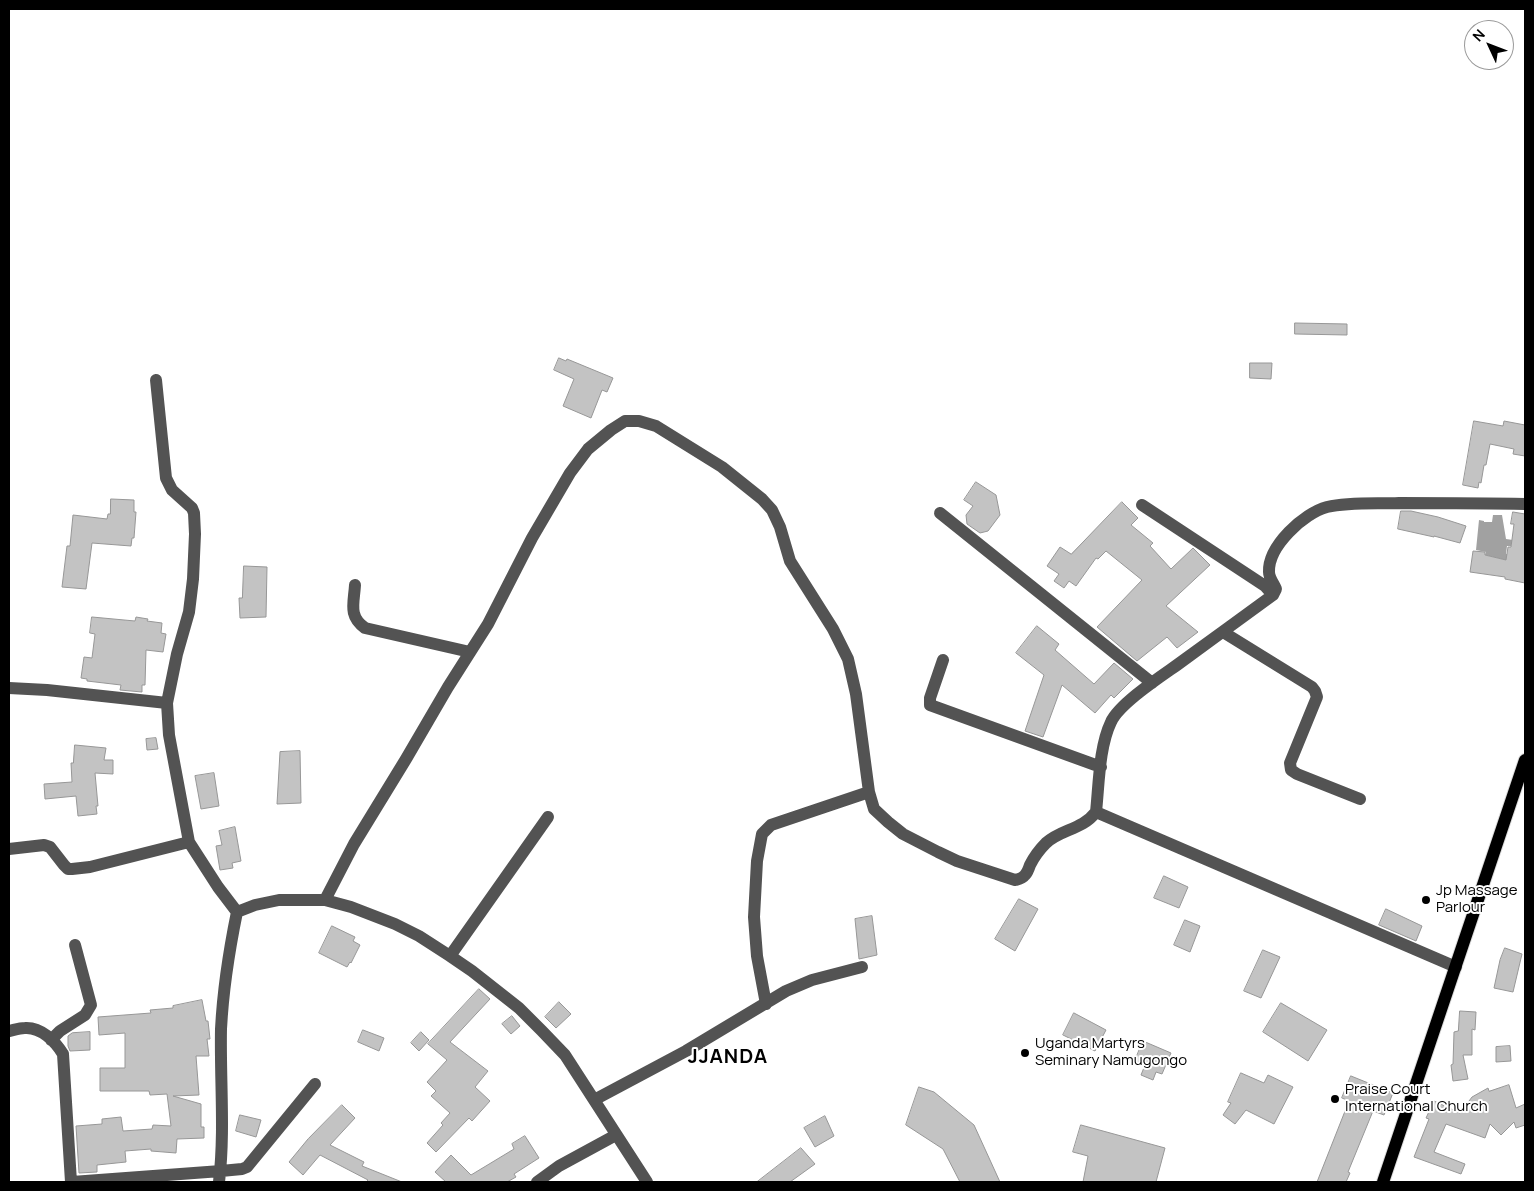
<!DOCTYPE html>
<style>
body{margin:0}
#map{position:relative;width:1534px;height:1191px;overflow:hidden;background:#fff;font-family:Manrope,sans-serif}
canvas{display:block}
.frame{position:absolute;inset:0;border:10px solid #000;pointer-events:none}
.north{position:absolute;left:1464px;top:20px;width:50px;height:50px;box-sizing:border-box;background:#fff;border:1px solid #999;border-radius:50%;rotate:313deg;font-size:14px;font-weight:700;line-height:20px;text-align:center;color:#000}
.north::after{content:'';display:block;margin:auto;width:18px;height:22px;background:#000;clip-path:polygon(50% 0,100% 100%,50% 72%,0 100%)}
</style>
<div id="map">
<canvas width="1534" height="1191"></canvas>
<div class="frame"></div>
<div class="north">N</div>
</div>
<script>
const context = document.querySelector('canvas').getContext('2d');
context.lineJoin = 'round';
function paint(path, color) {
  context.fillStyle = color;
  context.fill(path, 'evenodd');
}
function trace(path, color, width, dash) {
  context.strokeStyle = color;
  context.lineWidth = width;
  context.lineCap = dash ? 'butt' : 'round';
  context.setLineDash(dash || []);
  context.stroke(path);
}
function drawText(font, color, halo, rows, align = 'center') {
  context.font = font + ' Manrope,sans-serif';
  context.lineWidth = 4;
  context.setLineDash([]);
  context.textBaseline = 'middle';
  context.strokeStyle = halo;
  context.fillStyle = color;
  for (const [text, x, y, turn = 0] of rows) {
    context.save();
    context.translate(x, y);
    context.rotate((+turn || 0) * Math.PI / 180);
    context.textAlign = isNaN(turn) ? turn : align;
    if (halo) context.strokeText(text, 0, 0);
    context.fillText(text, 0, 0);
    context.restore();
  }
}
const water = new Path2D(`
 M1493,515H1502L1506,539L1513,540L1511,546H1507L1506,554H1511L1509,561L1485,555L1486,552L1476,550L1479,520L1484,521V522H1492Z`);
const building = new Path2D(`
 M1295,323L1347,324V335L1295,334Z
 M559,358L566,361L567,359L613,378L607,392L602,390L591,418L563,406L574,379L554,370Z
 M1250,363H1272L1271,379L1250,378Z
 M1474,421L1503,426L1504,421L1525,425V456L1513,454L1514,449L1490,444L1486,465H1484L1481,483L1479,482L1478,488L1463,485Z
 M976,482L996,495L1000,515L988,531L980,533L967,524L966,515L973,506L964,500Z
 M111,499L134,500V512H136L134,538H132L131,546L92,543L86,589L62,587L67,546H70L73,515L107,519L108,514H110Z
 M1122,502L1138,518L1131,525L1153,543L1150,546L1171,569L1193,548L1210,565L1166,606L1198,632L1177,648L1167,637L1137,661L1097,627L1142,580L1106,551L1098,559L1096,558L1076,586L1069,581L1064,588L1054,581L1059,574L1047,566L1060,547L1071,554Z
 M1401,511H1411L1438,517L1466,526L1460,543L1434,536V537L1398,529Z
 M1513,512L1525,514V583L1505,579V577L1470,572L1473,551L1485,552V555L1506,560L1508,547H1511L1514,524H1511Z
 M244,566L267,567L266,617L240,618L239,598H242Z
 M92,617L135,621L136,617L148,619L147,621L162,623L161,633L166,634L163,652L146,650L145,685H142V692L120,690L121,685L87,681V679L81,678L84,657L92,658L95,634L90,633Z
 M1037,626L1059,644L1055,650L1094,684L1114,663L1133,679L1114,698L1111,695L1095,713L1062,685L1043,737L1025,731L1044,675L1016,653Z
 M156,738L158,749L147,750L146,739Z
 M75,745L106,748L104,760H113V774L95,773L98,806H96L97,814L78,816L76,796L45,799L44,784L72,782L71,763H73Z
 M300,751L301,803L277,804L280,752Z
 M214,773L219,806L201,809L195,776Z
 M235,827L241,861L232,863L233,868L220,870L216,846L222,845L219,831Z
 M1164,876L1188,887L1179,908L1154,898Z
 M1019,899L1038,909L1015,951L995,939Z
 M1386,909L1422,926L1416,941L1379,925Z
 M872,916L877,955L859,959L855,919Z
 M1185,920L1200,926L1190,952L1174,945Z
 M332,926L355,937L353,941L360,945L351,963L350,962L347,967L319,953Z
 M1505,948L1522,954L1513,992L1494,988L1500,960Z
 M1263,950L1280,957L1261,998L1244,991Z
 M479,989L490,999L450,1042L488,1071L475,1087L490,1101L472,1121L469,1118L436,1152L427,1143L443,1125L441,1123L450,1113L431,1096L436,1091L427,1082L447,1060L428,1044Z
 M202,1000L206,1021H208L210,1039H207L209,1056H196L199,1095L173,1096L201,1104V1127H204V1138L177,1139L176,1153L151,1151V1149L125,1151L126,1162L97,1165V1172L79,1173L76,1126L102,1124V1119L121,1117L123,1131L152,1129L153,1125L171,1126L167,1094L150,1095L149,1091H100V1068H125V1033L99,1035L98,1017L151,1013L150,1010L173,1008V1006Z
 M559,1002L571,1014L556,1028L545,1017Z
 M1281,1003L1327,1030L1308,1061L1263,1032Z
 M1460,1011L1476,1012L1475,1030L1472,1029V1055H1463L1468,1079L1453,1081L1451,1065L1453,1064L1454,1032L1458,1031Z
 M1074,1013L1106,1030L1095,1051L1063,1035Z
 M512,1016L520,1026L511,1034L502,1024Z
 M363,1030L384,1038L379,1051L358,1042Z
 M90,1032V1050L70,1051L68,1046V1036L72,1033Z
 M421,1032L429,1040L419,1051L411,1043Z
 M1143,1041L1171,1053L1162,1074L1156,1072L1153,1080L1141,1075L1145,1065L1135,1061Z
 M1510,1046L1511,1061L1496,1062V1047Z
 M1241,1073L1264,1083L1268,1075L1293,1087L1274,1124L1246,1110L1235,1124L1223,1115L1231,1103L1228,1102Z
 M1351,1076L1393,1093L1384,1115L1373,1111L1348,1172L1350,1173L1346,1182H1317L1349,1101L1342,1098Z
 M1509,1085L1516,1108L1525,1104V1125L1516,1128L1514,1122L1501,1135L1490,1124L1485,1138L1446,1124L1434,1152L1465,1164L1461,1174L1414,1157L1429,1119L1426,1118L1434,1101L1460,1113L1472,1097L1488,1088L1489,1091Z
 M919,1087L934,1092L974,1125L1000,1182H960L943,1149L906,1125Z
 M342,1105L355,1118L330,1145L364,1162L362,1166L402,1182H366L368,1180L320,1155L303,1175L289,1162L308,1139Z
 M240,1115L261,1120L256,1137L236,1131Z
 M825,1116L834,1136L815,1147L804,1128Z
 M1081,1125L1165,1148L1156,1182H1083L1088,1156L1073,1152Z
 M525,1136L539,1158L514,1174L516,1177L507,1182H446L435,1172L451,1155L471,1175L514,1149L512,1144Z
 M801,1148L815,1164L790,1182H757Z`);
const minor = new Path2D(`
 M156,380L166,478L172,490L192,508L194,513L195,534L193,579L189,612L177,654L167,703L169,735L189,842L218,887L237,912
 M1142,505L1265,586L1273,595
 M940,513L1152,683
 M355,585C354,603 348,616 365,628L470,652
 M1223,632L1312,687L1315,691L1317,697L1290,763L1291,770L1297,774L1360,799
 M943,660L930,698V705L1101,767
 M9,688L47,690L167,703
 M1096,812L1456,967
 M9,849L44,845L50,847L64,865L68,869H72L90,867L189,842
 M325,900L354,844L406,759L448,687L488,624L532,538L570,473L588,449L611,430L625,421H639L656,426L722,467L762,499L772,510L780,527L790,561L833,629L848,659L856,694L869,792L874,809L888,822L903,834L938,852L957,861L1015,880C1019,879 1022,879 1025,875C1027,873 1029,868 1030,865C1034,857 1040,849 1046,843C1061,829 1082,830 1096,812C1099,784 1099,747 1111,722C1119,704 1160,677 1177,665C1209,642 1241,618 1273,595L1276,589C1274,584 1269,578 1269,572C1268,546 1304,513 1327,507C1350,502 1376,504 1399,503C1441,503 1483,503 1525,504
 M450,956L548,817
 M766,1004L757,956L754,917L757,861L762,834L771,825L869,792
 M9,1031C14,1030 19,1028 25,1028C41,1027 55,1041 63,1054L71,1182
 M51,1040L60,1031L85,1015L91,1005L75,945
 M594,1100L686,1051L786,991L812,980L862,967
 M72,1182L221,1171L242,1169L247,1167L315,1084
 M219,1182C225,1132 220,1080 221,1029C223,990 229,951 237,912L255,905L279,900H325L351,907L395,924L419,936L450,956L472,971L519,1008L542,1031L565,1055L647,1182
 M537,1182L559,1166L616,1135`);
const major = new Path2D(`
 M1383,1182L1525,760`);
const markers = [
 [1426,900,5,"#000"],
 [1025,1053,5,"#000"],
 [1335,1099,5,"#000"]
];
const poiNames = [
 ["Jp Massage",1436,891],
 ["Parlour",1436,908],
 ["Uganda Martyrs",1035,1044],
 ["Seminary Namugongo",1035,1061],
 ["Praise Court",1345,1090],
 ["International Church",1345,1107]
];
const districtNames = [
 ["JJANDA",728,1057]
];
paint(water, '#a1a1a1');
paint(building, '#c3c3c3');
trace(building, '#979797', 1);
trace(major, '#dbdbdb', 14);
trace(minor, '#535353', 12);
trace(major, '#000', 12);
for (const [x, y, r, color] of markers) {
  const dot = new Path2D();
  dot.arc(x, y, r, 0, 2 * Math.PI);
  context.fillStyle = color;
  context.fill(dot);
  trace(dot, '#fff', 2);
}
drawText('15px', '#000', '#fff', poiNames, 'left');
context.letterSpacing = '1px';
drawText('bold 20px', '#000', '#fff', districtNames);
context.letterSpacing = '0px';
</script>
